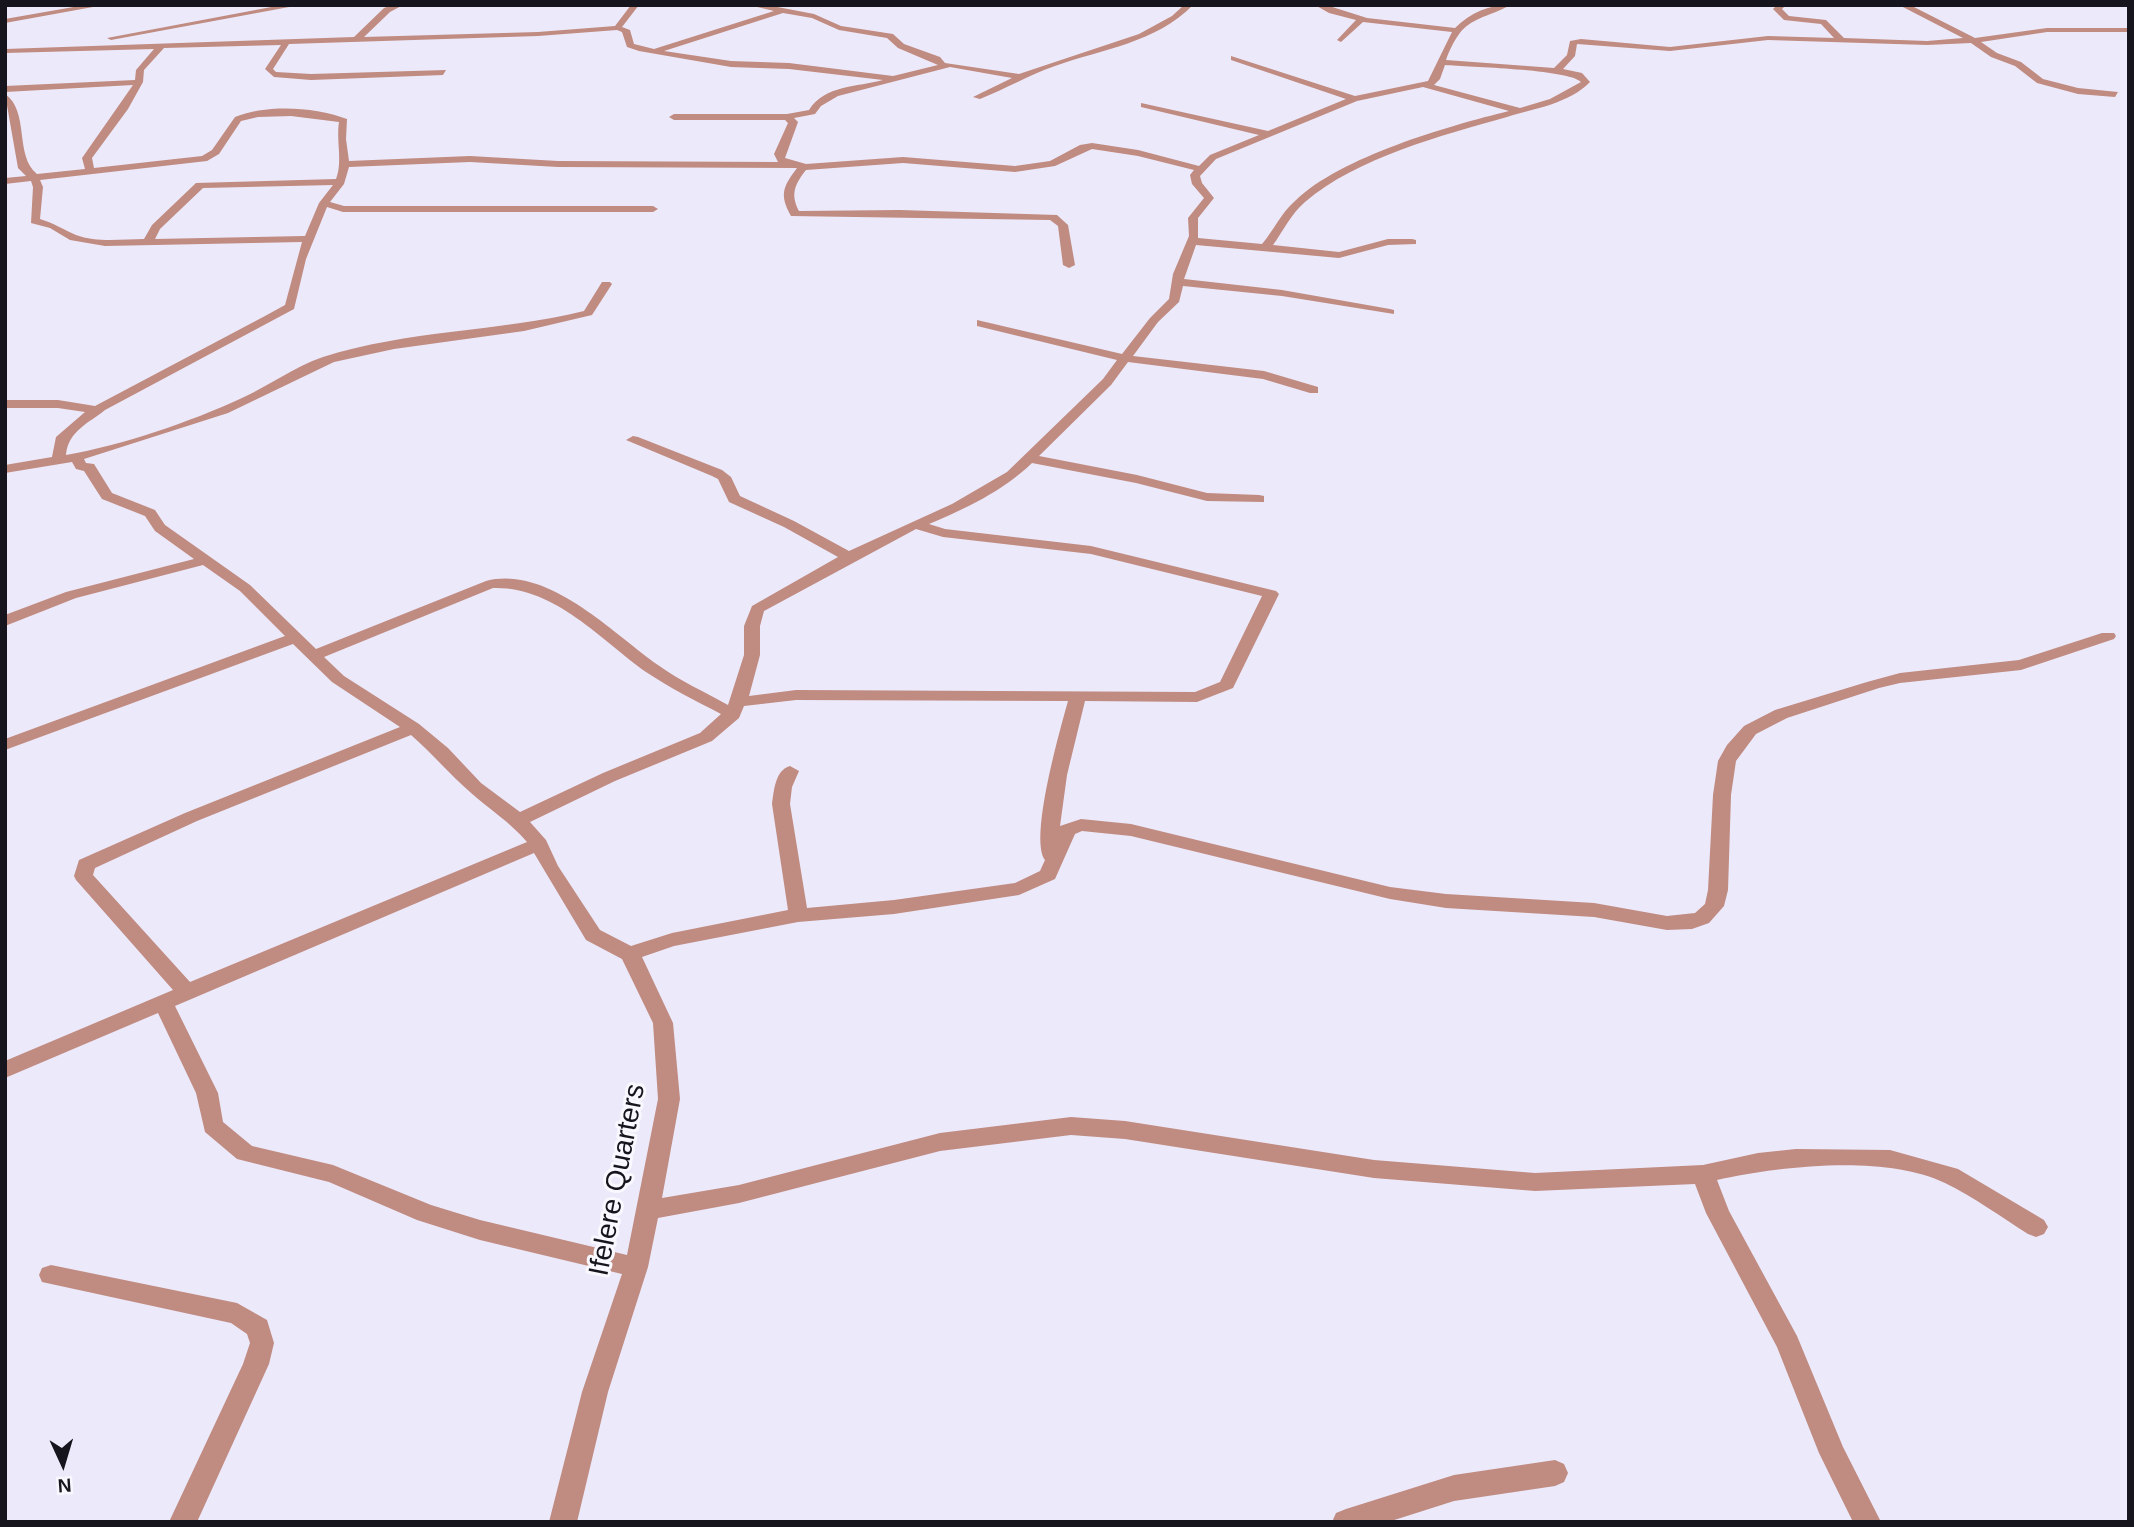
<!DOCTYPE html>
<style>
body{margin:0}
#map{position:relative;width:2134px;height:1527px;overflow:hidden;background:#ece9fa;font-family:Arial,sans-serif}
canvas{display:block}
.frame{position:absolute;inset:0;border:7px solid #16151e;pointer-events:none}
.north{position:absolute;left:28px;top:1429px;width:70px;height:70px;-webkit-text-stroke:5px #f9f8fe;paint-order:stroke;rotate:176deg;font-size:19px;font-weight:700;line-height:28px;text-align:center;color:#16151e}
.north::after{content:'';display:block;margin:auto;width:24px;height:32px;background:#16151e;clip-path:polygon(50% 0,100% 100%,50% 72%,0 100%)}
</style>
<div id="map">
<canvas width="2134" height="1527"></canvas>
<div class="frame"></div>
<div class="north">N</div>
</div>
<script>
const context = document.querySelector('canvas').getContext('2d');
context.lineJoin = 'round';
function paint(path, color) {
  context.fillStyle = color;
  context.fill(path, 'evenodd');
}
function drawText(font, color, halo, rows, align = 'center') {
  context.font = font + ' Arial,sans-serif';
  context.lineWidth = 6;
  context.setLineDash([]);
  context.textBaseline = 'middle';
  context.strokeStyle = halo;
  context.fillStyle = color;
  for (const [text, x, y, turn = 0] of rows) {
    context.save();
    context.translate(x, y);
    context.rotate((+turn || 0) * Math.PI / 180);
    context.textAlign = isNaN(turn) ? turn : align;
    if (halo) context.strokeText(text, 0, 0);
    context.fillText(text, 0, 0);
    context.restore();
  }
}
const minor = new Path2D(`
 M85,5H104L5,23V19Z
 M282,5H300L111,40L107,38Z
 M392,5H403L390,12L364,37L538,32L615,26L631,5H639L622,27L630,30L634,44L654,49L774,11L749,5H767L814,14L841,26L893,34L904,44L940,57L945,63L1019,74L1139,34L1172,16L1184,5H1193C1156,43 1102,49 1055,66C1029,75 1005,89 980,99L973,97L1012,78L950,67L838,96L821,106L815,114L794,118L798,122L785,158L806,164L903,157L1015,166L1050,161L1080,145L1092,143L1138,150L1199,166L1210,155L1259,135L1141,107V103L1268,131L1346,99L1231,60V56L1355,96L1428,81L1452,32L1363,22L1341,42L1337,40L1356,20L1329,13L1315,5H1326L1367,18L1455,28C1471,12 1489,5 1511,5C1475,23 1463,16 1446,60L1554,68L1567,55L1570,41L1581,39L1670,47L1768,36L1834,38L1821,24L1784,20L1773,9L1777,5H1786L1782,9L1789,16L1826,20L1844,38L1927,41L1963,38L1899,5H1910L1975,38L2047,28H2129V32H2047L1981,42L1997,53L2021,62L2043,79L2078,88L2118,92L2115,97L2078,94L2037,83L2015,66L1991,57L1971,43L1927,45L1768,40L1670,51L1577,44L1575,56L1563,69L1582,73L1590,82C1568,104 1536,108 1507,117C1443,135 1356,158 1305,202C1291,214 1283,231 1273,245L1339,252L1388,239H1412L1416,240V244L1388,245L1339,258L1196,245L1184,279L1282,290L1390,309L1394,310V314L1282,296L1183,286L1179,302L1158,322L1133,356L1264,371L1318,387V393H1310L1263,379L1128,362L1111,385L1039,456L1137,475L1207,493L1259,495L1264,496V502L1207,501L1136,483L1032,463C1003,491 965,509 929,524L945,529L1091,546L1276,591L1279,594L1233,688L1197,702L1085,701L1067,775L1060,826L1081,819L1131,824L1390,887L1446,894L1594,903L1667,916L1695,913L1705,904L1708,890L1713,795L1718,761L1727,745L1744,726L1775,710L1867,682L1900,673L2019,660L2102,633H2114L2116,636L2114,639L2021,670L1900,683L1879,688L1787,718L1756,734L1736,761L1731,795L1728,890L1724,906L1709,923L1692,929L1667,930L1594,917L1446,908L1390,899L1131,836L1082,831L1075,834L1055,879L1019,895L894,914L798,922L674,946L642,957L673,1023L680,1099L662,1198L739,1185L940,1133L1071,1117L1125,1121L1374,1160L1535,1173L1703,1165L1758,1153L1796,1149L1890,1150L1958,1169L2044,1220L2048,1227L2044,1234L2036,1237L2028,1234C2001,1217 1974,1197 1945,1183C1886,1154 1779,1166 1717,1180L1729,1211L1797,1336L1843,1447L1881,1522H1853L1819,1453L1777,1347L1706,1213L1695,1184L1535,1191L1374,1178L1125,1139L1071,1135L940,1151L739,1203L658,1218L648,1267L608,1392L577,1522H549L582,1392L622,1274L480,1240L417,1220L329,1182L237,1159L205,1132L196,1093L158,1013L5,1078V1061L173,990L76,880L74,876L79,860L185,813L400,727L332,682L293,644L5,750V739L285,636L240,591L203,565L76,598L5,626V615L66,592L194,559L155,531L145,516L102,499L84,471L76,469L72,462L5,473V465L52,457L56,437L85,412L58,408H5V400H58L95,406L265,316L285,305L302,242L105,246L70,240L50,228L31,223L33,187L31,181L5,184V178L26,176L18,168L5,94C30,111 14,156 37,174L85,169L82,158L133,85L5,92V86L135,80L136,70L154,49L5,53V49L354,37L384,8ZM783,13L812,18L839,30L887,38L898,48L938,65L893,76L789,63L731,61L664,51ZM617,30L622,32L627,47L639,51L731,67L789,69L883,80C857,87 825,85 809,110L787,114H674L669,117L674,120H785L788,123L774,154L778,162L558,161L470,156L349,161L346,139L347,119C315,107 267,104 235,117L212,150L202,156L94,168L92,158L128,109L143,82L144,70L164,48L281,45L265,69L274,77L311,80L443,75L446,70L311,74L276,72L273,69L289,44L538,36ZM1445,65C1468,67 1568,69 1581,82L1550,99L1520,108L1434,85L1440,79ZM1423,87L1509,111C1448,126 1340,157 1295,201C1281,213 1274,230 1262,244L1198,238V218L1214,198L1202,183L1200,176L1216,159L1357,101ZM291,116L339,122C336,141 343,162 336,179L196,183L152,225L144,239C123,239 97,243 76,235C64,230 54,223 40,219L43,187L40,180L207,161L219,154L241,121L258,117ZM1092,149L1138,156L1194,170L1190,175L1192,184L1204,198L1188,218L1189,236L1173,274L1169,299L1150,318L1122,354L977,320V326L1117,360L1103,379L1007,472L952,504L849,551L794,521L740,496L731,477L722,470L638,437L633,436L626,440L712,476L718,479L729,502L784,527L838,557L752,606L744,626V655L728,705C705,692 680,681 658,665C612,633 548,565 486,581L316,649L250,585L165,525L155,510L112,493L94,464L86,463L84,459L228,413L334,362L394,349L524,331L592,315L612,284L610,282H602L584,311C498,332 407,330 323,357C294,367 270,385 242,398C190,422 123,445 66,455C68,431 89,423 105,410L294,309L306,259L327,207L343,212H653L658,209L653,206H344L330,202L344,184L349,167L470,162L558,167L797,168C783,187 779,194 791,216L1050,220L1058,226L1063,265L1069,268L1075,265L1068,225L1057,215L900,210L799,211C790,194 795,184 806,170L903,163L1015,172L1055,166ZM333,185L319,203L305,236L155,239L160,229L203,188ZM916,529L943,537L1091,554L1262,596L1220,682L1195,692L796,690L749,696L760,655V626L764,611ZM493,588C554,586 600,639 646,672C670,688 696,701 721,714L700,733L603,773L520,812L481,783L448,748L419,724L344,676L324,657ZM796,700L1068,701C1060,730 1029,838 1045,860L1040,871L1015,883L894,900L807,908L790,804L792,787L799,771L790,766C775,770 774,791 772,804L788,910L672,933L631,946L600,930L558,866L546,840L530,822L615,781L712,741L739,718L744,706ZM411,735C432,753 449,774 470,792C489,809 510,822 527,842L190,982L93,875L95,868L197,821ZM534,853L586,940L622,959L653,1023L658,1099L627,1255L480,1220L431,1205L333,1165L252,1146L223,1122L218,1093L175,1006Z
 M2123,5H2129V8Z
 M51,1265L237,1303L267,1320L274,1343L269,1364L197,1522H169L243,1364L250,1343L247,1334L231,1323L42,1282L39,1275L42,1268Z
 M1555,1460L1564,1464L1568,1473L1564,1482L1555,1486L1454,1501L1388,1522H1332L1336,1513L1346,1509L1454,1475Z`);
const nearStreetnames = [
 ["Ifelere Quarters",618,1180,-79]
];
paint(minor, '#c08b80');
drawText('28px', '#16151e', '#f9f8fe', nearStreetnames);
</script>
